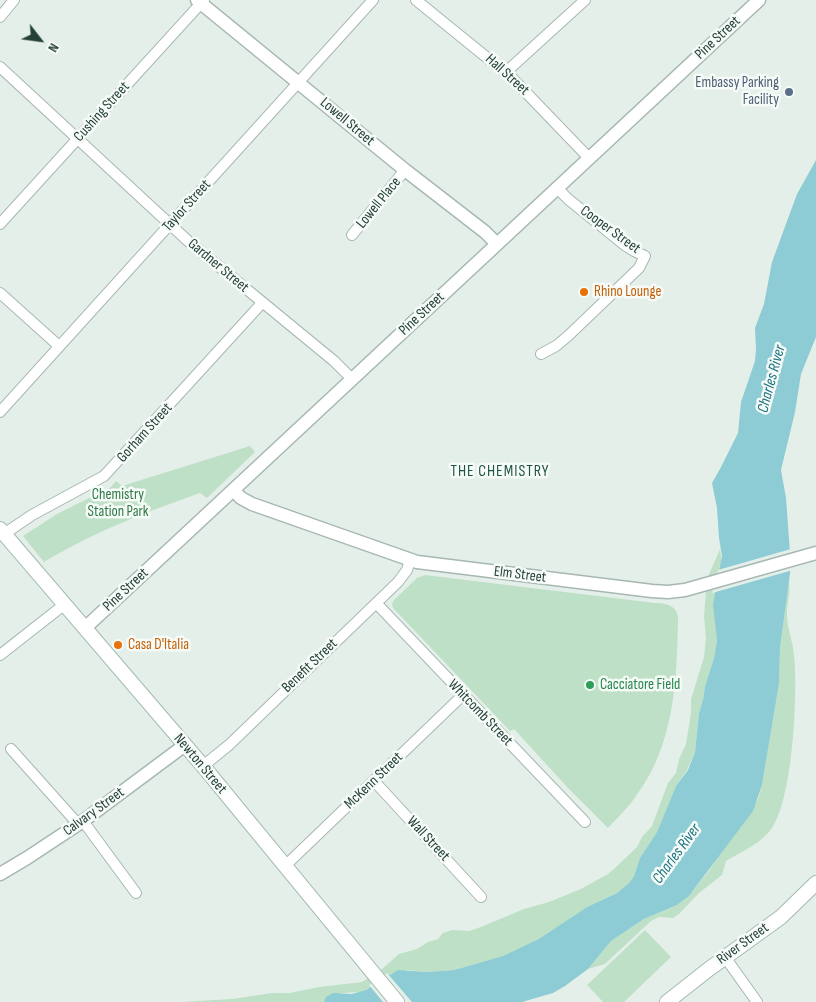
<!DOCTYPE html>
<style>
body{margin:0}
#map{position:relative;width:816px;height:1002px;overflow:hidden;background:#e5efea;font-family:"Sofia Sans Condensed",sans-serif}
canvas{display:block}
.north{position:absolute;left:15px;top:15px;width:50px;height:50px;-webkit-text-stroke:4px #f6fbf8;paint-order:stroke;rotate:120deg;font-size:14px;font-weight:700;line-height:20px;text-align:center;color:#244138}
.north::after{content:'';display:block;margin:auto;width:18px;height:22px;background:#244138;clip-path:polygon(50% 0,100% 100%,50% 72%,0 100%)}
</style>
<div id="map">
<canvas width="816" height="1002"></canvas>
<div class="north">N</div>
</div>
<script>
const context = document.querySelector('canvas').getContext('2d');
context.lineJoin = 'round';
function paint(path, color) {
  context.fillStyle = color;
  context.fill(path, 'evenodd');
}
function trace(path, color, width, dash) {
  context.strokeStyle = color;
  context.lineWidth = width;
  context.lineCap = dash ? 'butt' : 'round';
  context.setLineDash(dash || []);
  context.stroke(path);
}
function drawText(font, color, halo, rows, align = 'center') {
  context.font = font + ' "Sofia Sans Condensed",sans-serif';
  context.lineWidth = 5;
  context.setLineDash([]);
  context.textBaseline = 'middle';
  context.strokeStyle = halo;
  context.fillStyle = color;
  for (const [text, x, y, turn = 0] of rows) {
    context.save();
    context.translate(x, y);
    context.rotate((+turn || 0) * Math.PI / 180);
    context.textAlign = isNaN(turn) ? turn : align;
    if (halo) context.strokeText(text, 0, 0);
    context.fillText(text, 0, 0);
    context.restore();
  }
}
const green = new Path2D(`
 M250,446L255,452L207,498L200,493C144,513 96,531 44,562L23,536L57,514L111,487L116,481L122,486Z
 M720,549L722,563L717,584V640L714,658L705,686L703,700L699,713L695,752L687,770L676,786L657,832L640,858L634,876L629,883L617,893L587,907L539,940L503,956L454,970L427,972L407,970L361,992L341,993L324,1002H181L232,999L272,993H290L319,987L362,982L382,969L399,954L417,949L428,942L438,939L443,933L452,930L469,931L481,927L524,909L549,902L581,889L608,874L615,868L637,847L642,837L652,826L668,783L676,773L679,759L686,744L691,713V699L704,657L706,638L704,616L707,579Z
 M425,575L655,603C666,603 675,605 678,616C677,679 675,744 636,796C628,808 617,818 608,828L567,787L514,729L510,731L393,608L392,604L394,600L417,578Z
 M789,580C791,594 787,601 787,614C787,628 793,642 794,655C798,693 793,797 772,828C762,843 741,852 726,861L722,875L699,893L679,914L673,918L659,917L651,921L605,964L588,969L611,941L644,919L677,905L689,896L708,872L758,799L762,785L779,684L780,648Z
 M645,930L671,957L624,1002H603L587,985Z`);
const water = new Path2D(`
 M816,160V337L801,374L795,412L781,470L786,498L791,566L780,648L779,684L762,785L753,811L689,896L677,905L644,919L611,941L588,969L565,986L553,993L522,1002H324L326,997L333,993L352,994L366,990L398,970L427,972L454,970L503,956L539,939L587,907L617,893L629,883L634,876L640,858L657,832L676,786L688,770L695,752L699,713L703,700L705,686L714,658L717,640L713,605L722,556L719,538L717,508L712,483L720,469L738,433L741,402L755,361L756,349L755,328L764,304L772,262L797,194Z`);
const pier = new Path2D(`
 M791,549L793,570L712,593L718,570Z
 M387,973L412,1002H383L369,985Z`);
const minor = new Path2D(`
 M416,0L512,78L589,158
 M0,17L14,0
 M0,67L188,241L334,361L352,379
 M506,72L585,0
 M0,224L204,0
 M352,235L405,170
 M0,293L59,346
 M541,354L556,346L568,336L639,268L645,256L634,251L626,246L568,199L557,188
 M0,412L373,0
 M4,534L32,515L104,476L262,303
 M376,603L585,822
 M0,655L65,604
 M11,749L78,824
 M203,766L229,745L398,582L407,570L410,560
 M374,781L481,897
 M83,821L136,893
 M285,866L463,695
 M725,957L757,1002`);
const tertiary = new Path2D(`
 M197,0L405,170L485,232L497,244
 M233,490L241,498L252,504L417,562L652,591L668,592L685,590L816,553
 M85,628L759,0
 M0,874L27,858L83,821L185,745`);
const secondary = new Path2D(`
 M0,529L203,766L397,1002
 M667,1002L709,969L781,917L816,883`);
const markers = [
 [789,92,5,"#5c6f8a"],
 [584,292,5,"#e8710a"],
 [118,645,5,"#e8710a"],
 [590,685,5,"#2e9e5b"]
];
const streetNames = [
 ["Pine Street",718,38,-43],
 ["Hall Street",507,75,42],
 ["Cushing Street",102,112,-48],
 ["Lowell Street",347,122,40],
 ["Lowell Place",379,203,-51],
 ["Taylor Street",187,206,-48],
 ["Cooper Street",610,230,36],
 ["Gardner Street",218,266,40],
 ["Pine Street",422,314,-43],
 ["Gorham Street",145,433,-48],
 ["Elm Street",520,575,7],
 ["Pine Street",126,590,-43],
 ["Benefit Street",310,666,-44],
 ["Whitcomb Street",480,713,46],
 ["Newton Street",200,764,50],
 ["McKenn Street",374,781,-44],
 ["Calvary Street",94,812,-36],
 ["Wall Street",428,839,47],
 ["River Street",743,944,-36]
];
const serviceNames = [
 ["Embassy Parking",779,83],
 ["Facility",779,100]
];
const foodNames = [
 ["Rhino Lounge",594,292],
 ["Casa D'Italia",128,645]
];
const parkNames = [
 ["Chemistry",118,495],
 ["Station Park",118,512]
];
const leisureNames = [
 ["Cacciatore Field",600,685]
];
const waterNames = [
 ["Charles River",772,379,-75],
 ["Charles River",677,854,-54]
];
const neighbourhoodNames = [
 ["THE CHEMISTRY",500,472]
];
paint(green, '#bee0c6');
paint(water, '#8dccd4');
paint(pier, '#e5efea');
trace(minor, '#a7b7b1', 12);
trace(tertiary, '#a7b7b1', 15);
trace(secondary, '#a3bab1', 16);
trace(minor, '#fff', 10);
trace(tertiary, '#fff', 12);
trace(secondary, '#fff', 14);
for (const [x, y, r, color] of markers) {
  const dot = new Path2D();
  dot.arc(x, y, r, 0, 2 * Math.PI);
  context.fillStyle = color;
  context.fill(dot);
  trace(dot, '#f6fbf8', 2);
}
drawText('15px', '#244138', '#f6fbf8', streetNames);
drawText('15px', '#4e5e75', '#f6fbf8', serviceNames, 'right');
drawText('15px', '#c56008', '#f6fbf8', foodNames, 'left');
drawText('15px', '#2d7946', '#f6fbf8', parkNames);
drawText('15px', '#27864d', '#f6fbf8', leisureNames, 'left');
drawText('italic 16px', '#1c737f', '#f6fbf8', waterNames);
context.letterSpacing = '1px';
drawText('16px', '#1f5444', '#f6fbf8', neighbourhoodNames);
context.letterSpacing = '0px';
</script>
